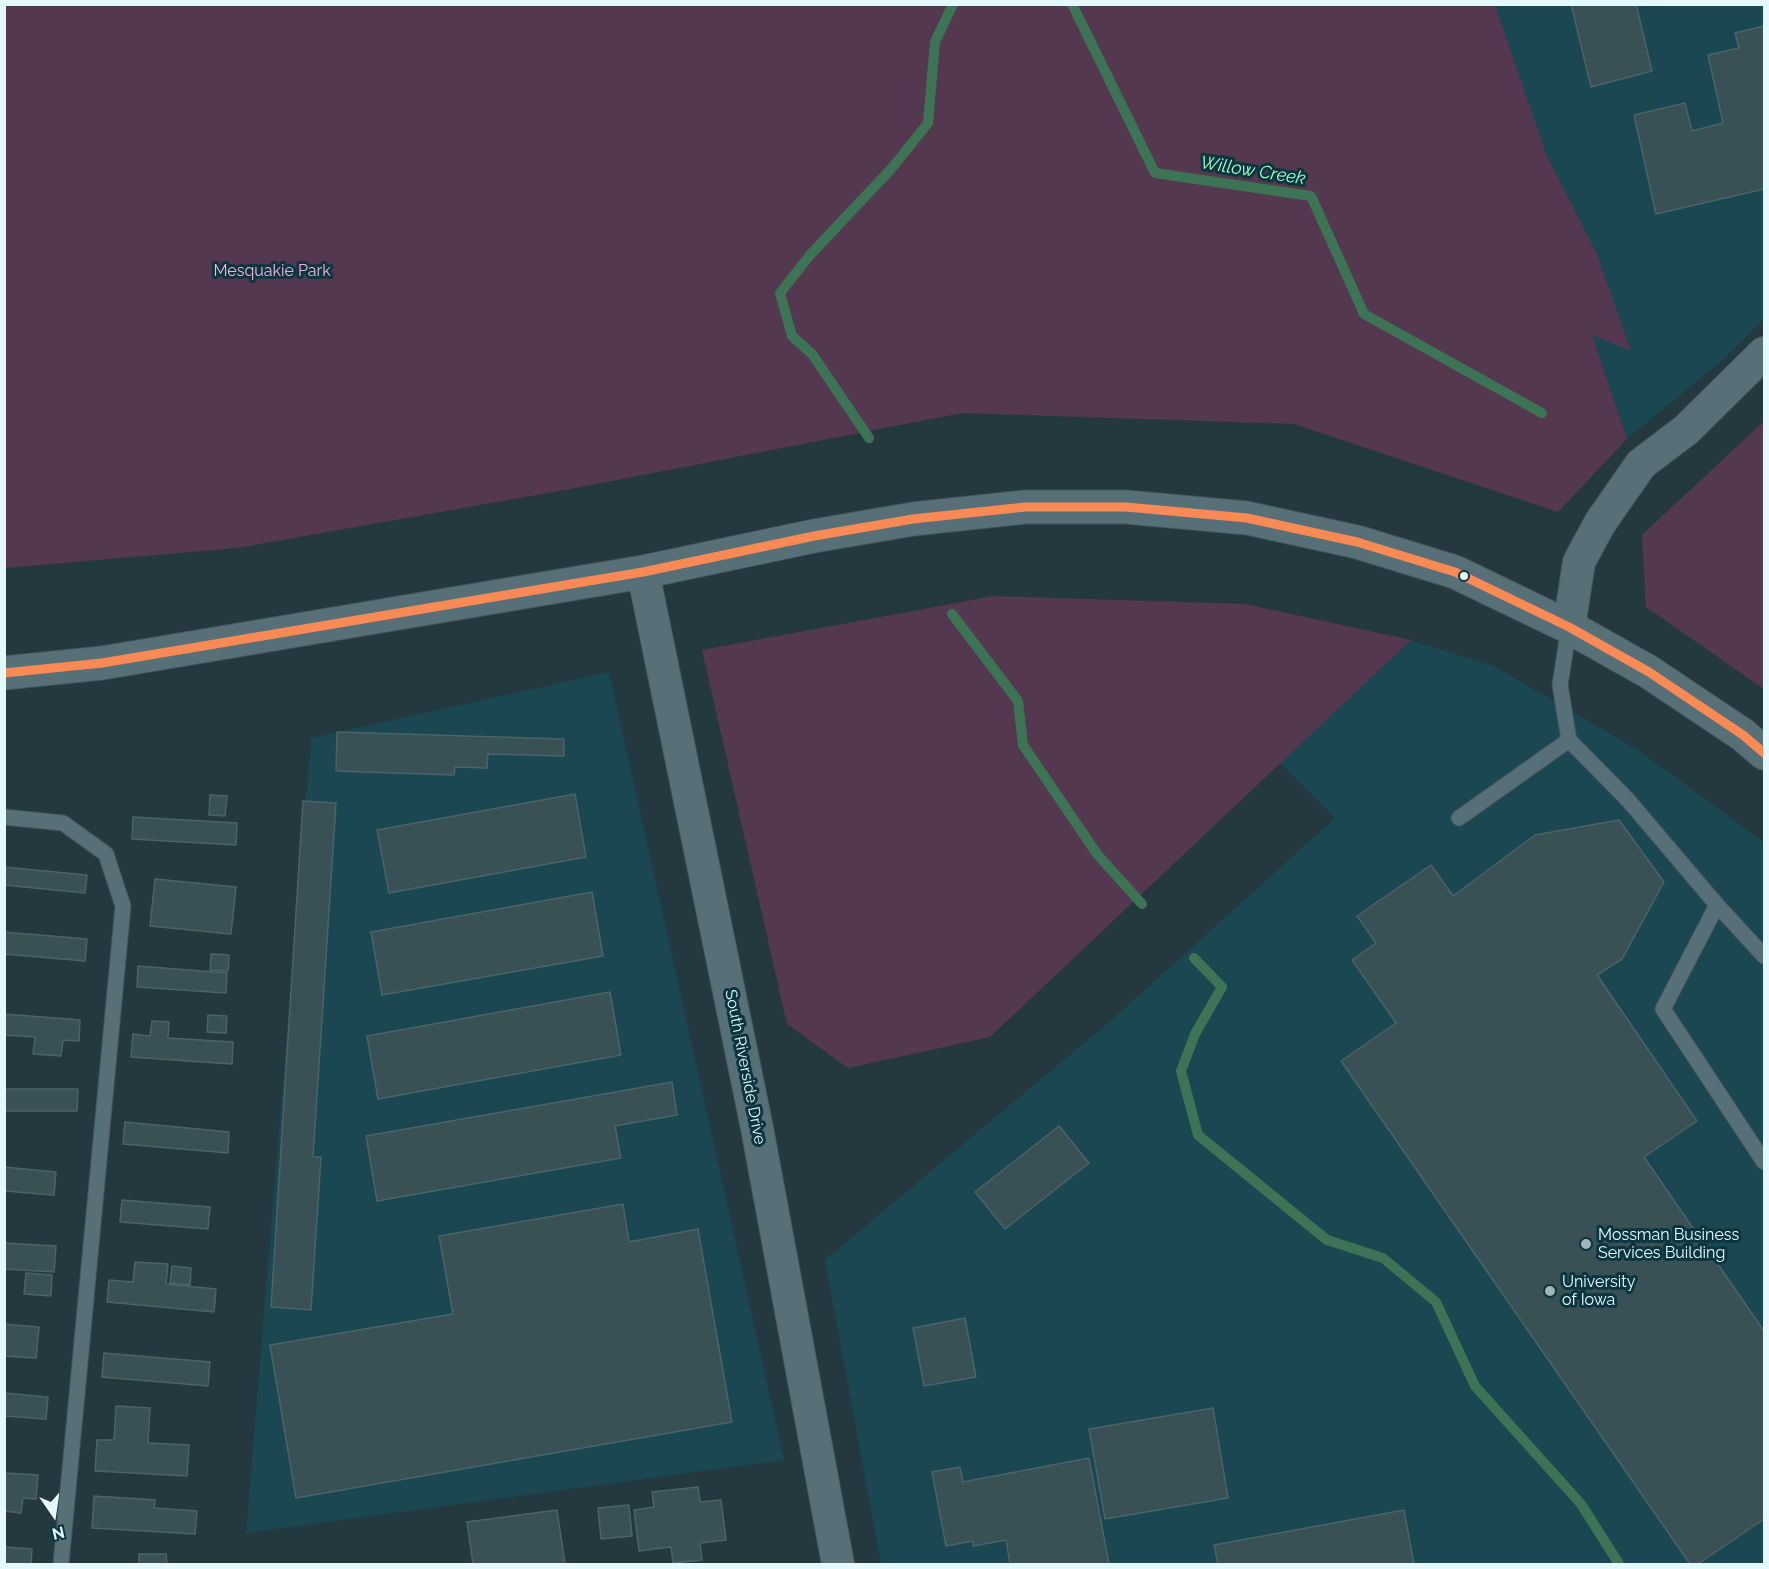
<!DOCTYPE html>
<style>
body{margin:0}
#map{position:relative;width:1769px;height:1569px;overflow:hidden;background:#23393f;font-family:Raleway,sans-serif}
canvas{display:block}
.frame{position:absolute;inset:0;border:6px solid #e4f9ff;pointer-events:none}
.north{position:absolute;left:24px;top:1485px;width:60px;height:60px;-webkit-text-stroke:4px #0b363f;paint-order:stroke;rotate:167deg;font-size:16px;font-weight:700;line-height:24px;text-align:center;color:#e4f9ff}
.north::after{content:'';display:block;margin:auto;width:21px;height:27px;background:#e4f9ff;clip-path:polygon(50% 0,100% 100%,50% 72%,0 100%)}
</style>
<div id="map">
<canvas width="1769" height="1569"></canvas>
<div class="frame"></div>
<div class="north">N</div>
</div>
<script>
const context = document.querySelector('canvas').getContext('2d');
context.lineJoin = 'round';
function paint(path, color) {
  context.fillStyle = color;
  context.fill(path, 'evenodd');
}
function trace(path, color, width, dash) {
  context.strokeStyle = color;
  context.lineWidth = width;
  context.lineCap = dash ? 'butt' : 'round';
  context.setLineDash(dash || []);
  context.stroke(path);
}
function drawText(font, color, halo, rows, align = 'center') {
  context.font = font + ' Raleway,sans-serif';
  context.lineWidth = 6;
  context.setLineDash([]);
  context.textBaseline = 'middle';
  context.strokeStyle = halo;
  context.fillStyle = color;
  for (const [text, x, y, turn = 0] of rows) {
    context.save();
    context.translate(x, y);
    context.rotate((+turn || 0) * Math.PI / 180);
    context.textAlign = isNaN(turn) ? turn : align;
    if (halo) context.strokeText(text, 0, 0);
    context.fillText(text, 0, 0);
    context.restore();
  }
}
const built = new Path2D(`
 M1480,5H1764V319L1719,363L1627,439Z
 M1411,640L1494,666L1638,750L1764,842V1564H881L825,1260L1115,1017L1335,818L1280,763Z
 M609,672L784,1460L246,1533L311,738Z`);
const green = new Path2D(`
 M5,4L1495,5L1546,154L1596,252L1631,351L1592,335L1627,439L1558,512L1294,424L962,413L576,488L237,548L5,568Z
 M1764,421V689L1646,607L1642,535Z
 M994,596L1245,604L1411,640L990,1037L848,1068L787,1024L702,650Z`);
const stream = new Path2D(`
 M1072,4L1155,173L1311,196L1364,314L1542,413
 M869,438L812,354L792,336L780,293L810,255L892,168L928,123L935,42L953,4
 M952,614L1018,701L1023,745L1097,854L1142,904
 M1194,958L1222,987L1195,1034L1181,1071L1198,1135L1327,1240L1383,1258L1436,1302L1475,1386L1581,1504L1619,1564`);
const building = new Path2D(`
 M1571,4H1636L1652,71L1591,87Z
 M1764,26V189L1656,214L1634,115L1685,103L1692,131L1723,123L1708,55L1739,48L1735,33Z
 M337,732L564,739V756L488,754L487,768L455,767L454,775L336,771Z
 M575,794L586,857L389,893L377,830Z
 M210,795L227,796L225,816L209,815Z
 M303,801L336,803L313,1157H321L311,1310L271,1307Z
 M133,817L237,823L236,845L132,839Z
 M1619,820L1664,882L1622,959L1597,975L1697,1121L1644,1157L1764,1331V1519L1698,1564H1690L1341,1061L1396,1023L1352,960L1376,943L1357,916L1431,865L1453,896L1535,835Z
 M4,867L87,875L85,893L4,885Z
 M155,879L236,887L231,934L150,926Z
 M592,892L603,956L382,995L371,932Z
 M4,932L87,939L85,961L4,954Z
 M211,954L229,955L228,971L210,970Z
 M138,966L227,973L226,993L137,987Z
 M610,992L621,1055L378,1099L367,1036Z
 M4,1014L80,1020L79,1041L63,1040L61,1056L33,1054L35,1037L4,1035Z
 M208,1015L227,1016L226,1033L207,1032Z
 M152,1021L169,1022L168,1038L233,1042L232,1064L131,1057L133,1034L150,1036Z
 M672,1082L677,1115L615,1126L621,1158L377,1201L366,1136Z
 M4,1089H78L77,1111H4Z
 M125,1122L229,1132L228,1153L123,1144Z
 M1059,1126L1089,1163L1005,1229L975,1192Z
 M4,1167L56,1172L54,1195L4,1191Z
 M122,1200L210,1207L208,1229L120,1222Z
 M623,1204L629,1242L698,1229L732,1422L296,1498L270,1345L453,1314L439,1236Z
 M4,1243L56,1246L54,1272L4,1269Z
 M135,1262L168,1264L166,1284L216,1289L214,1312L107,1302L109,1280L133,1282Z
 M172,1266L191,1268L190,1285L170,1283Z
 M26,1273L52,1275L51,1296L24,1294Z
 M965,1318L976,1377L924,1386L913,1328Z
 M4,1324L39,1327L36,1358L4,1356Z
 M104,1353L210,1362L208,1386L102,1377Z
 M4,1393L48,1397L46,1419L4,1416Z
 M116,1406L150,1408L148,1443L189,1445L187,1476L95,1471L97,1440H114Z
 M1213,1408L1228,1498L1105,1519L1089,1429Z
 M1089,1458L1109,1564H1010L1006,1540L973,1546V1541L946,1546L932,1472L960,1467L963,1482Z
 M4,1473L38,1475L36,1499L23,1498L21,1513L4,1511Z
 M698,1487L700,1502L721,1500L726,1540L700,1543L702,1560L673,1563L671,1547L639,1551L634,1510L654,1507L652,1492Z
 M94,1496L155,1500L154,1508L197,1511L195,1534L92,1528Z
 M629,1505L632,1536L601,1539L598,1508Z
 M557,1510L565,1564H473L467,1522Z
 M1404,1510L1414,1564H1218L1214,1545Z
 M4,1547L32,1549L31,1564H4Z
 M139,1554H166L167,1564H139Z`);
const lane = new Path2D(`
 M1569,627L1560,685L1569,740L1628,800L1717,905L1663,1009L1764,1162
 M4,817L63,823L106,854L123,906L61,1564
 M1459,818L1569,740
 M1717,905L1764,956`);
const street = new Path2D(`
 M643,572L757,1128L838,1564
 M1569,627L1579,562L1600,523L1641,464L1686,430L1764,353`);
const secondary = new Path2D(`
 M4,673L102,663L583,582L643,572L814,536L913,519L1025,507H1126L1247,518L1357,542L1455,572L1569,627L1649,672L1743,735L1764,753`);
const bus1 = new Path2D(`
 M4,673L102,663L583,582L643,572L814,536L913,519L1025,507H1126L1247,518L1357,542L1455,572L1569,627L1649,672L1743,735L1764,753`);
const markers = [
 [1464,576,5,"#e4f9ff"],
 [1586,1244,6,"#a0b6bc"],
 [1550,1291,6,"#a0b6bc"]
];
const parkNames = [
 ["Mesquakie Park",272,271]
];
const streetNames = [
 ["South Riverside Drive",745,1067,79]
];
const poiNames = [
 ["Mossman Business",1598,1235],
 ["Services Building",1598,1253],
 ["University",1562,1282],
 ["of Iowa",1562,1300]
];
const waterNames = [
 ["Willow Creek",1253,171,9]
];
paint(built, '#1a4751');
paint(green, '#543850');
trace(stream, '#3e7456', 10);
paint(building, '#395154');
trace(building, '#4a6467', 1.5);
trace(lane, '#445458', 17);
trace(street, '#445458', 34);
trace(secondary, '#445458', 35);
trace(lane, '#577077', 15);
trace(street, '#577077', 32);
trace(secondary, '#577077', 33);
trace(bus1, '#f98a56', 9);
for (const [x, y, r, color] of markers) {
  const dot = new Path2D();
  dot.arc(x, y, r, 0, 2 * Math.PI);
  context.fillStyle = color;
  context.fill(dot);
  trace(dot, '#0b363f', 2);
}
drawText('16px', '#f9afe6', '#0b363f', parkNames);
drawText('16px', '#e4f9ff', '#0b363f', streetNames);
drawText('16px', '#e4f9ff', '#0b363f', poiNames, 'left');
drawText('italic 18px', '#a4fbc5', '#0b363f', waterNames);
</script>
